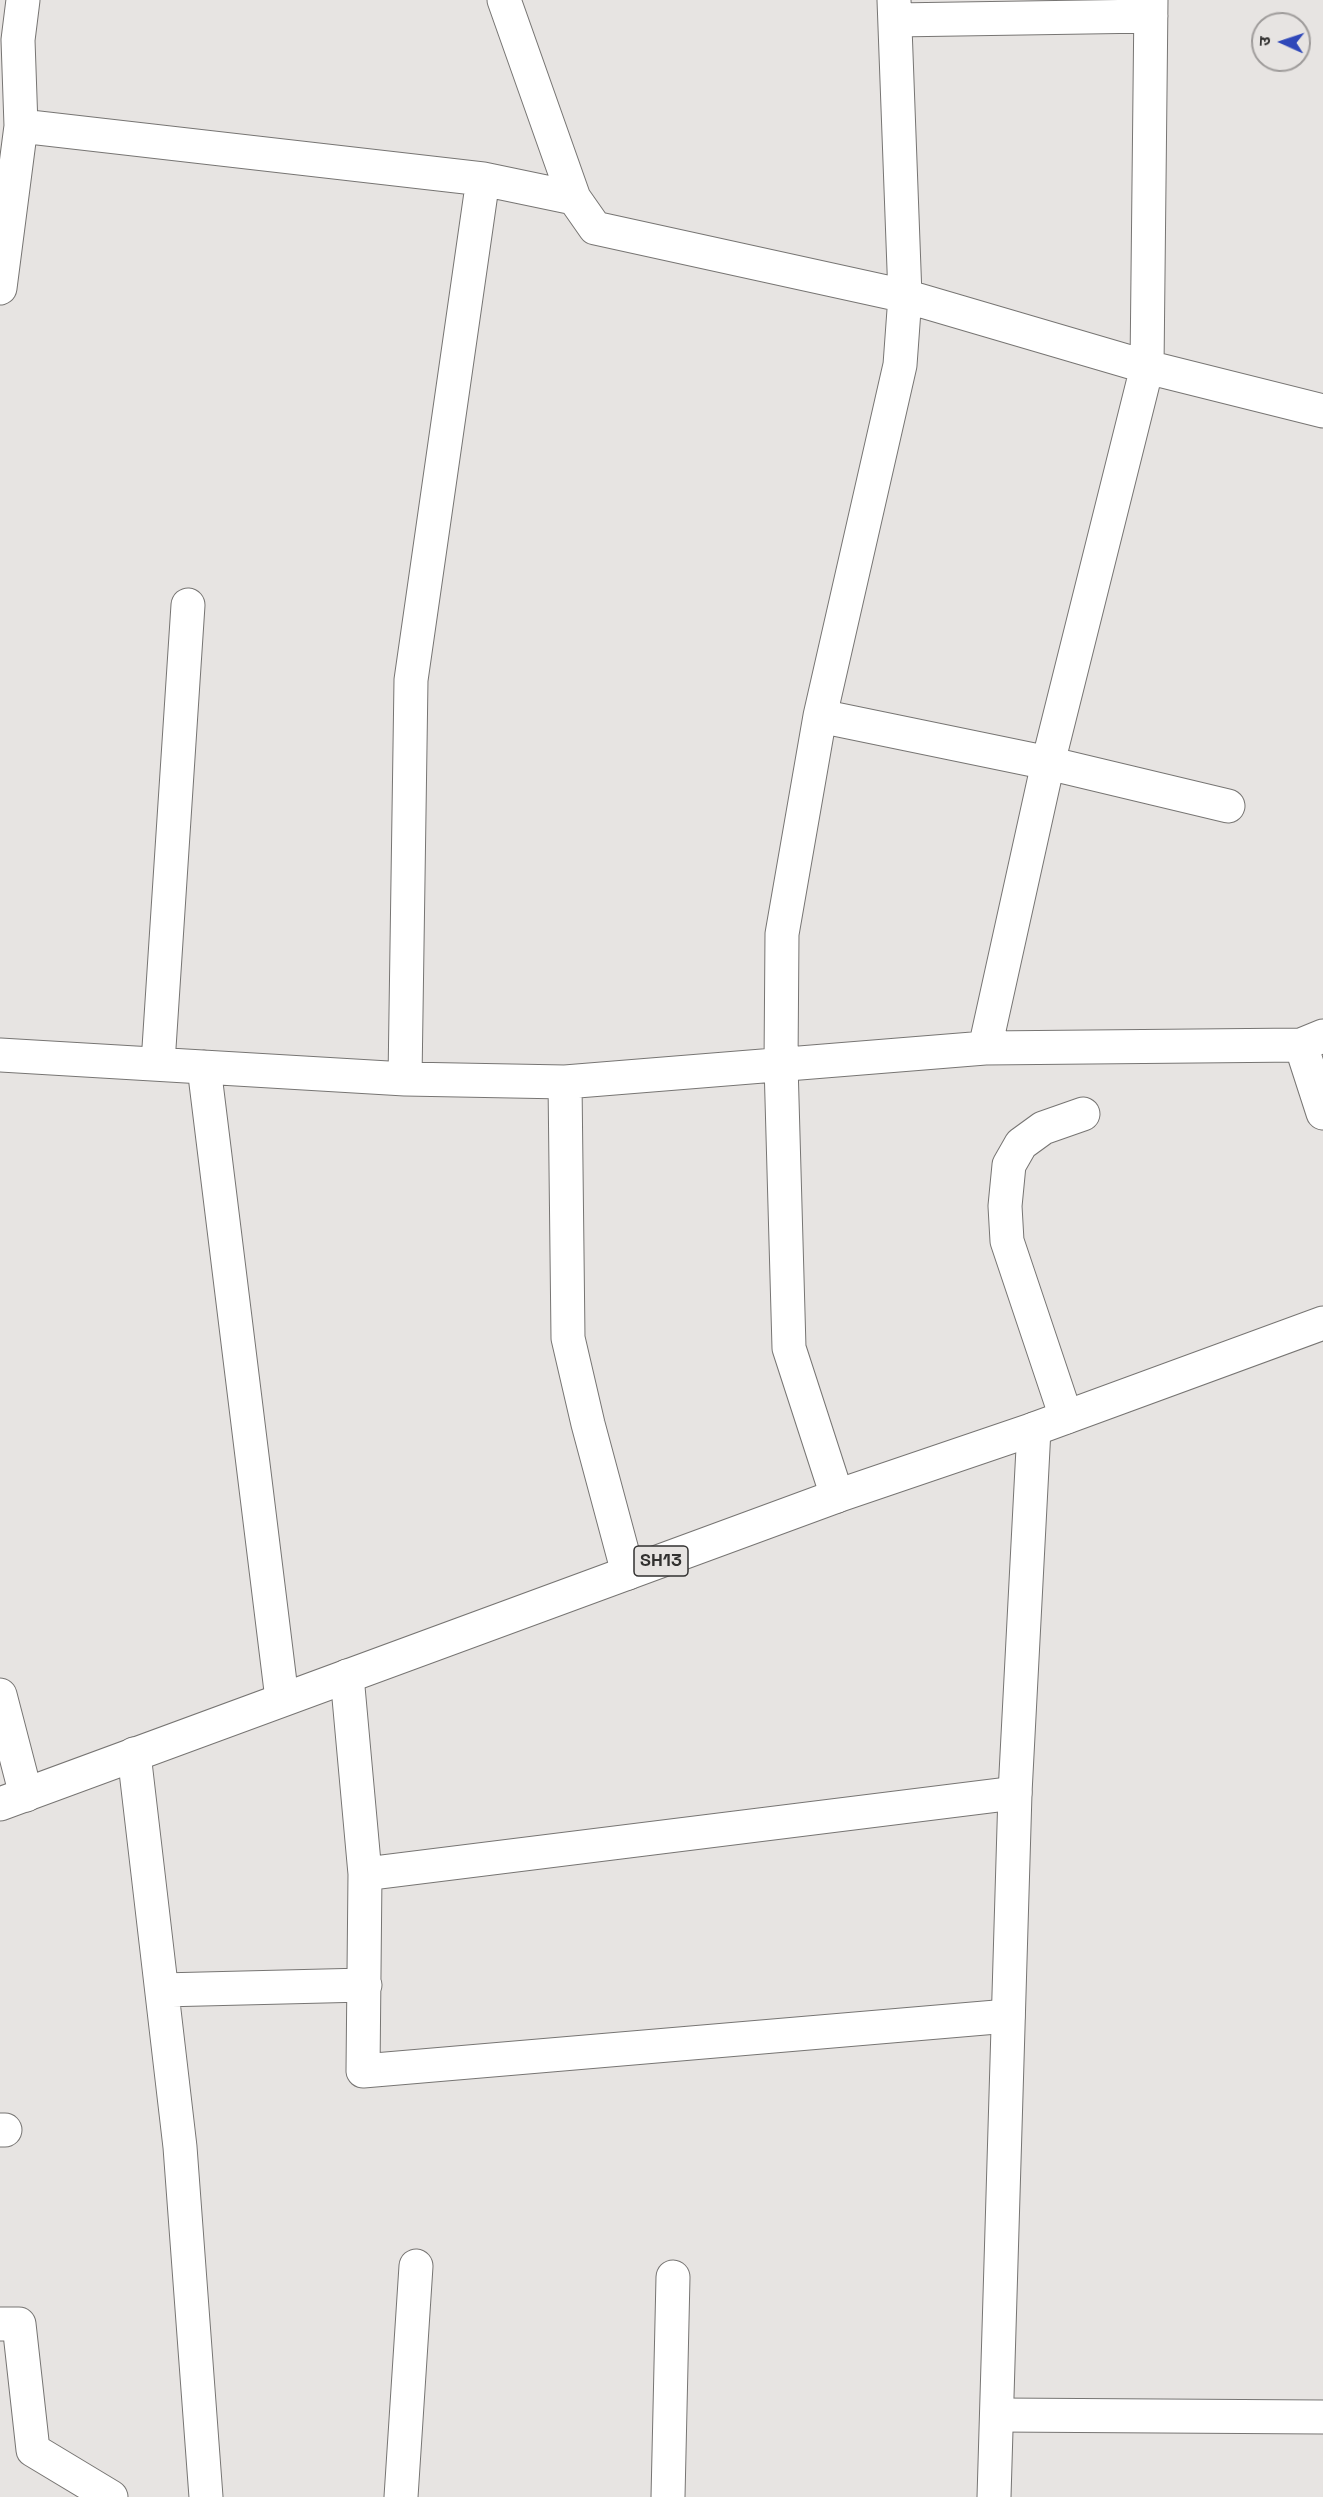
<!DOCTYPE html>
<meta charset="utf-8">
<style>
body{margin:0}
#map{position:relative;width:1323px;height:2497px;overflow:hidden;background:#e7e4e2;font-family:"Space Grotesk","Noto Sans Devanagari",sans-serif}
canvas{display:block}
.north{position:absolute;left:1251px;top:12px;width:60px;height:60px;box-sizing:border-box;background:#e7e4e2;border:2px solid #9f9c9b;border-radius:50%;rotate:273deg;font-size:16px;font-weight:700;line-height:24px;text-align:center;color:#323130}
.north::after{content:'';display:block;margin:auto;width:21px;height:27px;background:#2f48b9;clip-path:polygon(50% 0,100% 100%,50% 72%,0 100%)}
</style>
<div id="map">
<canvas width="1323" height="2497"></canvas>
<div class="north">उ</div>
</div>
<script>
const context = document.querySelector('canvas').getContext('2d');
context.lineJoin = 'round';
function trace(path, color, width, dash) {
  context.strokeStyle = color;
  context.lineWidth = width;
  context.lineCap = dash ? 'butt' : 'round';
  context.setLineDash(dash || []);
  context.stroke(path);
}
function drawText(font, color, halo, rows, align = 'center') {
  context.font = font + ' "Space Grotesk",sans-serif';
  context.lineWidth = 4.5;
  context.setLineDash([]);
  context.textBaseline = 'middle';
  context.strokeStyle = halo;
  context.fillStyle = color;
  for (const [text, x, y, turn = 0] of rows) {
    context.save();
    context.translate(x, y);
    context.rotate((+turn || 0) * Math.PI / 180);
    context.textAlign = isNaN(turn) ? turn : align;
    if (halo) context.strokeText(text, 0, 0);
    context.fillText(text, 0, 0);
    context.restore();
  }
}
const street = new Path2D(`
 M504,0L574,198L595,228L905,296L1147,367L1323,411
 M895,20L1151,16
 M21,126L483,179L574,198
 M0,288L21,126L18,40L23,0
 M820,716L1048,763L1228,806
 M1301,1045L1323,1113
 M985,1048L1048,763L1147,367L1151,0
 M0,1055L405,1079L565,1082L985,1048L1301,1045L1323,1036
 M158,1063L188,605
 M204,1067L282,1699
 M405,1079L411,680L483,179
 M565,1082L568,1338L588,1424L628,1573
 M1066,1417L1007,1241L1005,1206L1009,1165L1021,1144L1043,1128L1083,1114
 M837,1496L789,1348L781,1064L782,934L820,716L900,365L905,296L894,0
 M347,1676L365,1874
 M0,1695L26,1795
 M134,1754L180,2147L206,2497
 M162,1990L365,1985
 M1008,2016L363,2071L365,1874L1015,1793
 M0,2130H5
 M0,2324H19L33,2450L111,2497
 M998,2415L1323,2417
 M401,2497L416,2266
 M668,2497L673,2277`);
const secondary = new Path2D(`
 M994,2497L1015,1793L1034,1429`);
const primary = new Path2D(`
 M0,1804L837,1496L1034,1429L1323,1323`);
const shields = [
 [661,1561,54]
];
const shieldNames = [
 ["SH13",661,1561]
];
trace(street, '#777573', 35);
trace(secondary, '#777573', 35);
trace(primary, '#777573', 35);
trace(street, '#fff', 33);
trace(secondary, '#fff', 33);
trace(primary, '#fff', 33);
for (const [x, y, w] of shields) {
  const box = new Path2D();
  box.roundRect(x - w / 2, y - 15, w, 30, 4.5);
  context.fillStyle = '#e7e4e2';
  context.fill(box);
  trace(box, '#323130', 1.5);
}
drawText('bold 18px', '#323130', null, shieldNames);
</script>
